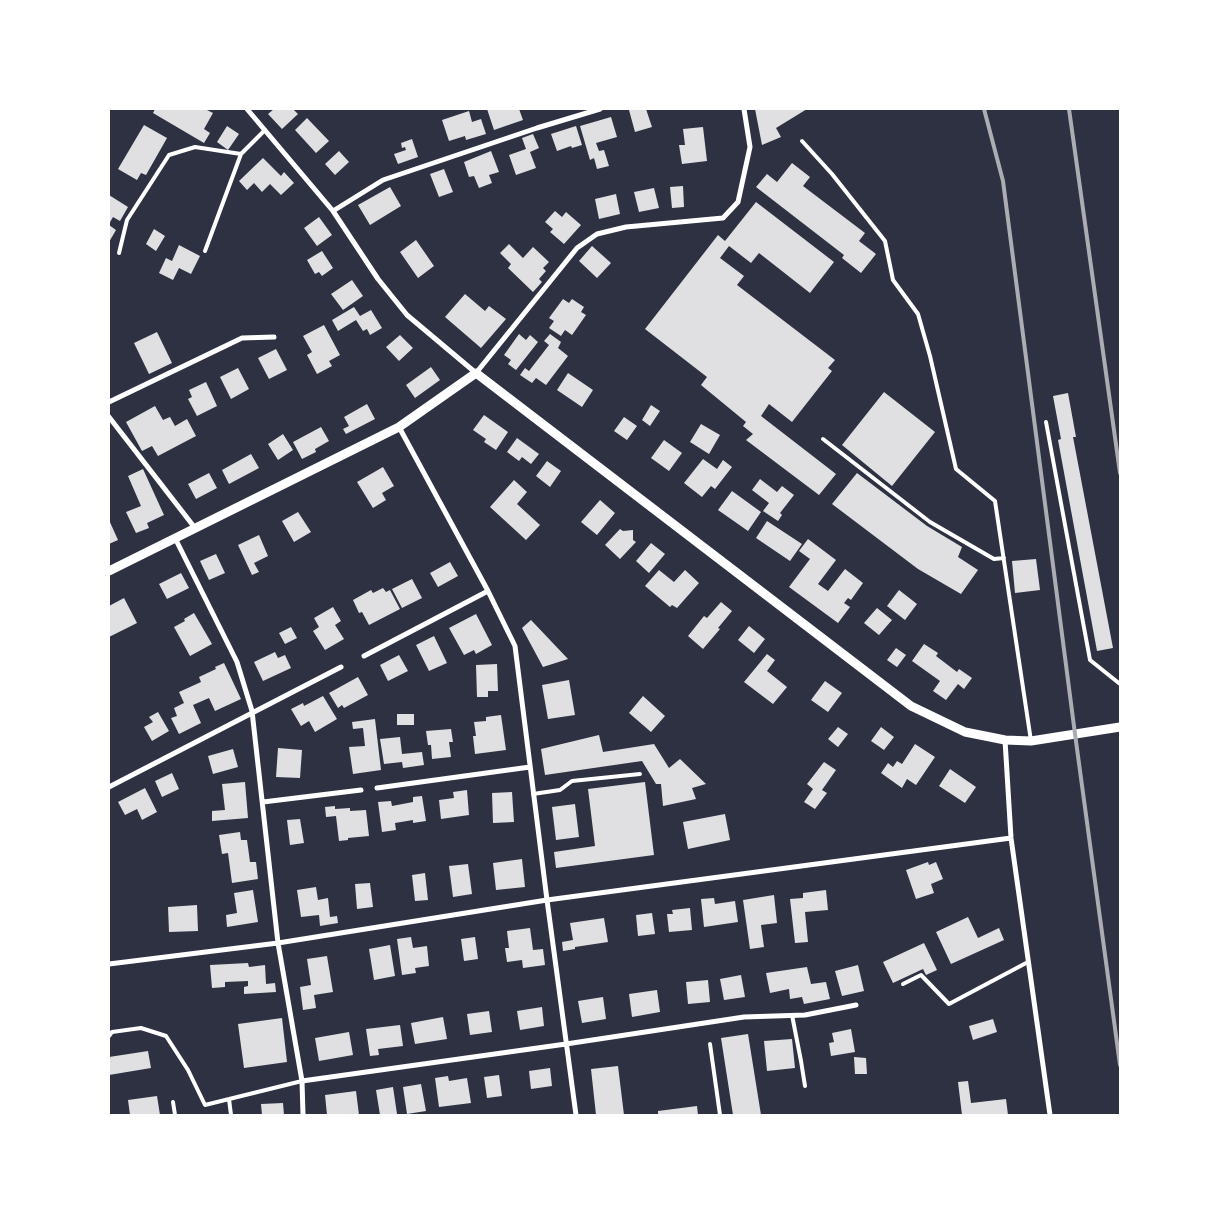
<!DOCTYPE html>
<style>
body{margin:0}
#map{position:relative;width:1229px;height:1224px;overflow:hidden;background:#2d3142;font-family:"PT Sans Narrow",sans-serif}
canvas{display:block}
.frame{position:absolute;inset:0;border:110px solid #fff;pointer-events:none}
</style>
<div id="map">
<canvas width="1229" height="1224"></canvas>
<div class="frame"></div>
</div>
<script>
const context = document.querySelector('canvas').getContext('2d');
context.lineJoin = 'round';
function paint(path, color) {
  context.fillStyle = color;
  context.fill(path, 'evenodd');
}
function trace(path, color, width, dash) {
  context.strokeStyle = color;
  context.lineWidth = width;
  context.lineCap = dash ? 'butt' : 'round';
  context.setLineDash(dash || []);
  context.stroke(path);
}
const building = new Path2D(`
 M155,109H205L213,113L204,129L210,133L204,143L153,113Z
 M274,109H293L298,114L282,129L268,114Z
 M487,109H519L523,120L494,130Z
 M634,109H646L652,127L635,132L629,110Z
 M755,109H807L776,128L781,137L762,145Z
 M469,111L472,122L481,119L486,134L466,140L465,136L449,141L442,120Z
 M611,117L617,137L596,143L599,151L604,150L609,166L597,169L594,158L590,160L580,126Z
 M307,118L329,141L316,153L295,130Z
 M144,125L167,138L146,175L141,173L137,180L118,169Z
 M227,126L239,134L228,150L217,142Z
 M576,126L582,145L572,148L571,146L557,151L551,134Z
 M703,127L707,161L682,164L679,145H685L683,129Z
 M533,134L539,148L530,152L536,168L516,175L509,155L526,149L522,138Z
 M412,139L418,157L398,164L394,154L406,150L405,147L402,148L401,143Z
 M339,151L349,162L335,175L325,164Z
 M491,151L499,172L489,175L492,183L479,188L474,176L469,177L464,162Z
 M263,158L281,176L284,172L294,183L281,195L270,184L262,192L254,183L247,190L239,181Z
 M792,163L810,177L803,186L865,233L859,241L876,254L861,273L842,258L844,255L756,187L767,174L777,182Z
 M444,169L453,192L439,197L430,174Z
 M683,186L684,207L672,208L670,187Z
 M390,187L401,206L370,225L358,205Z
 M654,188L659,208L639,212L634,192Z
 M616,194L620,214L599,219L595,199Z
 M109,195L128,207L120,221L113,217L109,224Z
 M756,202L834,262L810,293L759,253L751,263L729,246L720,258L744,276L737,285L835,360L828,368L832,371L792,422L769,404L761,416L836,474L819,495L746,440L753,434L743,426L746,422L701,385L707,377L645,329L718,235L725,241Z
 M555,211L562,217L566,212L581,225L564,244L550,232L553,229L545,222Z
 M319,217L332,235L317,246L304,228Z
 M109,225L116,230L109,242Z
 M154,229L165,236L156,251L146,244Z
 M416,240L434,266L418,278L400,252Z
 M509,244L523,258L533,247L549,262L543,268L546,271L539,279L542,282L533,292L508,268L511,264L500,253Z
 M179,245L200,256L191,274L179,268L173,280L159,273L166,258L172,261Z
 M592,246L611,263L597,278L579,261Z
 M322,251L333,268L322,276L319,272L315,274L307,260Z
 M352,280L363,296L343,310L331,294Z
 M465,294L485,311L489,306L506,319L481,348L445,317Z
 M563,299L569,303L572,299L584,307L581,312L586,315L572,335L565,330L561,336L549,328L554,321L549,318Z
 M354,307L360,316L371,310L382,328L370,335L367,329L363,331L356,320L338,331L332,320Z
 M324,325L340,355L329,361L332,366L317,374L307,355L312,352L303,336Z
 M157,332L172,363L149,374L134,343Z
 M519,334L526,340L530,335L538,342L516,370L508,364L511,360L504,355Z
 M550,334L561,342L558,348L568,356L546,385L536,378L532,383L520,375L525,368L529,371L549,345L544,341Z
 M400,335L413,348L399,361L386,347Z
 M276,349L287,370L269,379L258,358Z
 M431,367L440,380L415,398L406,385Z
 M238,368L249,389L231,399L220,377Z
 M568,373L593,390L582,407L557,390Z
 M206,382L217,406L197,416L188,399L192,397L189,390Z
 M884,392L935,432L892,486L842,445Z
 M1068,393L1076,437H1073L1113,648L1097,651L1058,440L1061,439L1053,396Z
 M367,404L375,419L346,434L343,429L349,426L344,417Z
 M651,405L660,411L650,426L642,420Z
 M155,406L163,420L170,417L175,426L187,419L196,436L158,456L152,446L142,451L126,422Z
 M484,415L508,432L496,450L484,442L486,439L473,430Z
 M624,417L637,426L627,440L614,431Z
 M701,424L720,435L709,454L690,442Z
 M321,427L329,441L315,449L316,452L302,459L293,442Z
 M283,434L293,450L278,460L268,444Z
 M517,438L539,454L531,464L522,457L519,461L507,452Z
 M664,440L682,453L669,471L651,458Z
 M251,454L259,468L229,484L222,470Z
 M703,459L717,469L723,460L732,467L715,489L711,486L702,497L684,483Z
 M547,461L561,471L550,487L536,476Z
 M383,467L394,486L382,493L386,500L373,508L357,482Z
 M143,469L164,515L147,523L149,528L136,533L126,512L141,506L128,476Z
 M209,473L217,488L196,499L188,484Z
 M857,473L927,526L962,547L958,557L978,570L961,594L918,569L832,504Z
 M760,479L777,492L782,486L794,495L780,513L782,515L778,521L763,511L769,503L752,490Z
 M514,480L527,492L517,504L540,525L526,540L490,507Z
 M732,491L761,512L748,531L718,510Z
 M600,500L615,513L597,535L581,522Z
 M298,512L311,532L294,542L282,521Z
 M109,520L118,540L109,544Z
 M767,521L802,544L790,561L756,538Z
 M620,529L623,531L633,530V540L636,542L620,559L605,545Z
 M259,535L268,556L254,563L259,572L252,575L238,545Z
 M808,539L836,560L818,584L828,591L845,569L863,583L851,600L848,598L844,603L850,607L838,623L789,587L810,559L799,551Z
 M651,543L665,554L649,573L636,561Z
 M216,554L225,573L209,580L200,561Z
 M1036,559L1040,590L1015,593L1012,561Z
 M450,562L458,576L438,587L430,573Z
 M659,570L674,582L685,570L699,583L677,608L672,605L670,607L645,586Z
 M181,573L189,588L167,599L159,584Z
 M412,579L422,598L402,608L392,589Z
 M383,588L386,592L390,590L400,609L369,625L362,612L359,613L353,600L371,590L373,593Z
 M899,590L917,604L905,620L887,606Z
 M124,598L137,623L109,637V606Z
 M721,602L732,611L718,628L720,629L703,649L688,636L704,616L707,618Z
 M333,607L341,621L335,625L344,639L325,650L313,631L319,627L314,618Z
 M877,608L892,620L879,635L864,623Z
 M194,613L212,644L190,656L174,627L185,621L184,619Z
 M476,614L492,645L476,654L474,650L464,655L449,628Z
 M531,620L568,659L543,667L522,628Z
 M749,626L765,639L754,653L738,640Z
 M291,627L297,638L285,644L279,633Z
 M434,636L447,663L429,671L416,645Z
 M924,644L938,653L936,656L957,672L959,669L972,678L964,689L958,684L946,700L933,691L940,681L912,661Z
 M896,648L906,655L897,667L887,660Z
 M275,652L278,658L285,655L291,668L263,681L254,662Z
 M767,654L775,660L767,671L787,687L773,704L744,682Z
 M399,655L408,671L388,681L380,665Z
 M224,663L241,699L215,711L209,698L193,705L201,723L179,734L171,718L177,716L174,708L184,703L179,692L201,682L199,677L216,669L215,667Z
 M497,664L498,691H488V697H477L476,665Z
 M358,677L368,695L344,708L342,705L338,708L329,693Z
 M569,680L575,715L548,719L542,685Z
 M825,681L842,693L828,712L811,700Z
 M323,696L337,719L315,732L309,721L301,726L291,709L303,703L304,706Z
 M643,696L665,716L651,732L629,713Z
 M158,712L169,731L152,741L144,727L153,722L149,717Z
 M397,714H414V725H397Z
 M501,715L506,750L475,754L473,736H476L474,722L486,721V717Z
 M375,719L381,770L353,774L349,747L365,746L363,728L353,729L352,722Z
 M838,727L848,734L838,747L828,739Z
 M881,727L894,737L884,750L871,741Z
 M451,729L453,742H449L451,757L432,759L431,745H428L426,731Z
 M599,735L603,752L654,744L669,768L680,759L706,784L692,788L696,799L663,806L661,784H656L642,761L545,775L541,749Z
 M400,737L402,754L422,752L424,765L403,768L402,762L384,764L380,739Z
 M915,744L935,757L916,785L907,779L902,788L881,773L888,763L893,767L897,761L902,764Z
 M278,748L302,750L300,778L276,777Z
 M233,749L238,767L213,774L208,756Z
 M824,762L836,770L822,790L827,793L815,809L804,802L813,789L807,784Z
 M950,769L976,787L965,803L939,786Z
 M172,773L179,789L162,797L155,781Z
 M245,782L248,818L212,821V811L225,810L222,784Z
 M645,782L654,855L556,868L554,852L595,846L588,789Z
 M145,788L157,812L142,820L137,809L125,815L118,802Z
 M467,790L469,815L441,819L439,800L454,798L453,792Z
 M512,792L514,822L493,823L492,793Z
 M422,796L426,821L413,823V820L395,823L396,830L382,832L378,802L391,801L392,806L413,802V797Z
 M575,804L579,837L556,840L552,807Z
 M335,806V809L350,808V811L366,810L369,836L348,838V840L339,841L336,816L326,817L325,807Z
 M725,814L730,840L688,849L683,822Z
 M300,819L304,843L290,845L287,820Z
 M240,832L241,840H247L250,862H256L258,879L232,883L228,853L222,854L219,835Z
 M522,859L525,887L496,890L493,863Z
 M928,862L929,865L936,862L943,879L931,884L934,893L916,899L906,870Z
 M468,864L472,894L453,897L449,866Z
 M425,873L428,900L415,901L412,875Z
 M370,883L373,907L357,909L355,884Z
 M316,887L318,900L328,898L330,917L337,916L338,923L320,926L319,915L301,917L297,890Z
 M253,890L258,922L227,927L226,915L237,913L234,893Z
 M826,890L828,910L805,912L808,942L795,943L790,899L803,898V893Z
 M774,895L777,923L761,925L764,947L750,949L743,900Z
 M714,898L715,904L735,901L738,922L704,927L701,899Z
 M197,905L198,931L169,932L168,907Z
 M690,908L692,930L669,932L667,914H673L672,910Z
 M652,913L655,934L638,936L636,915Z
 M968,917L978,938L999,928L1004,940L951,964L936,932Z
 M604,918L608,942L575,947V949L563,951L562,942L573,940L570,923Z
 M530,928L533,950L543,949L545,965L523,968L522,960L507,962L505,948H509L507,931Z
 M411,937L413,948L427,946L429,966L415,968L416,973L402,975L397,939Z
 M475,937L478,959L464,961L461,939Z
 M924,943L937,970L926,975L923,969L893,983L883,962Z
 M390,945L395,976L374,980L369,949Z
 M327,956L333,992L314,995L316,1008L303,1010L300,987L311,985L307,959Z
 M248,963L249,967L265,965L266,984L275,983L276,992L244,994V987L248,986V981L225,982V987L212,988L210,965Z
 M858,965L864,991L842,996L835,971Z
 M807,967L811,984L826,982L830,999L804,1004L802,997L790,999L789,989L770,993L766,973Z
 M741,975L745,997L724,1000L720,979Z
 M708,980L710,1002L688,1004L686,982Z
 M657,990L660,1012L632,1017L629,994Z
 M603,997L606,1019L582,1023L578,1001Z
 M542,1007L544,1026L520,1030L517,1011Z
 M489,1011L492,1032L470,1035L467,1014Z
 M443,1017L447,1039L415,1044L411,1023Z
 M282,1018L287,1062L244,1068L238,1024Z
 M993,1019L997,1032L973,1040L969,1026Z
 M400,1025L403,1046L378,1049L379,1055L370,1056L366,1029Z
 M851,1029L855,1052L831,1056L829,1043L834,1042L832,1033Z
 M349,1032L353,1055L319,1061L315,1038Z
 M748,1034L761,1115H733L721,1038Z
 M792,1039L795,1068L767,1071L764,1041Z
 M148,1051L151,1068L109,1075V1057Z
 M854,1057L866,1058L867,1074H855Z
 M618,1066L624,1115H596L591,1069Z
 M550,1068L552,1086L531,1089L529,1071Z
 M499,1075L502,1096L487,1098L484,1077Z
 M448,1076L449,1081L467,1078L471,1103L439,1107L435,1078Z
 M968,1081L971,1103L1006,1099L1008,1115H962L958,1082Z
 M421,1084L426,1111L407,1114L403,1087Z
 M393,1087L397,1114L380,1115L376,1090Z
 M356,1091L359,1115H327L325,1095Z
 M157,1096L160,1115H130L128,1100Z
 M283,1103L284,1115H262L261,1104Z
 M697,1106L698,1115H658V1111Z`);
const service = new Path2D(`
 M802,141L832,174L885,241L893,280L918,314L930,356L956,469L995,501L1031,741
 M205,251L241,154L265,130
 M119,253L127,220L169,155L195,147L241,154
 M1046,422L1090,660L1120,684
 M823,439L930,522L994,559L1004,558
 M533,794L560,790L572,781L640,774
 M903,984L921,975L949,1004L1028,962
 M792,1015L801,1061L805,1086
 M109,1036L112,1032L141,1028L166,1036L188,1070L205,1105L302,1081
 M710,1044L720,1115
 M229,1099L231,1115
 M173,1102L175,1115`);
const minor = new Path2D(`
 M247,109L333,211L378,279L407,315L476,373L577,248L597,234L626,227L723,218L738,202L750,147L744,109
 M333,211L383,180L537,128L600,109
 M109,402L242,338L274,337
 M109,417L195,528
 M399,427L488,591L515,646L547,900L576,1115
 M175,538L237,662L252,711L278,943L302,1081L303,1115
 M364,656L488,591
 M1005,740L1011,838L1050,1115
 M109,787L341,667
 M377,788L530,767
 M263,802L361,790
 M109,964L278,943L547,900L1011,838
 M302,1081L566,1044L744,1017L805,1015L856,1005`);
const tertiary = new Path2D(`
 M109,571L399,427L476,373L911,706L965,732L1005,740L1031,741L1120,727`);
const rail = new Path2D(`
 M984,109L1003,181L1075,734L1120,1065
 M1069,109L1120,473`);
paint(building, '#e0e0e3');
trace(service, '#fff', 4);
trace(minor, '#fff', 5);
trace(tertiary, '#fff', 9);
trace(rail, '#abadb3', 4);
</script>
